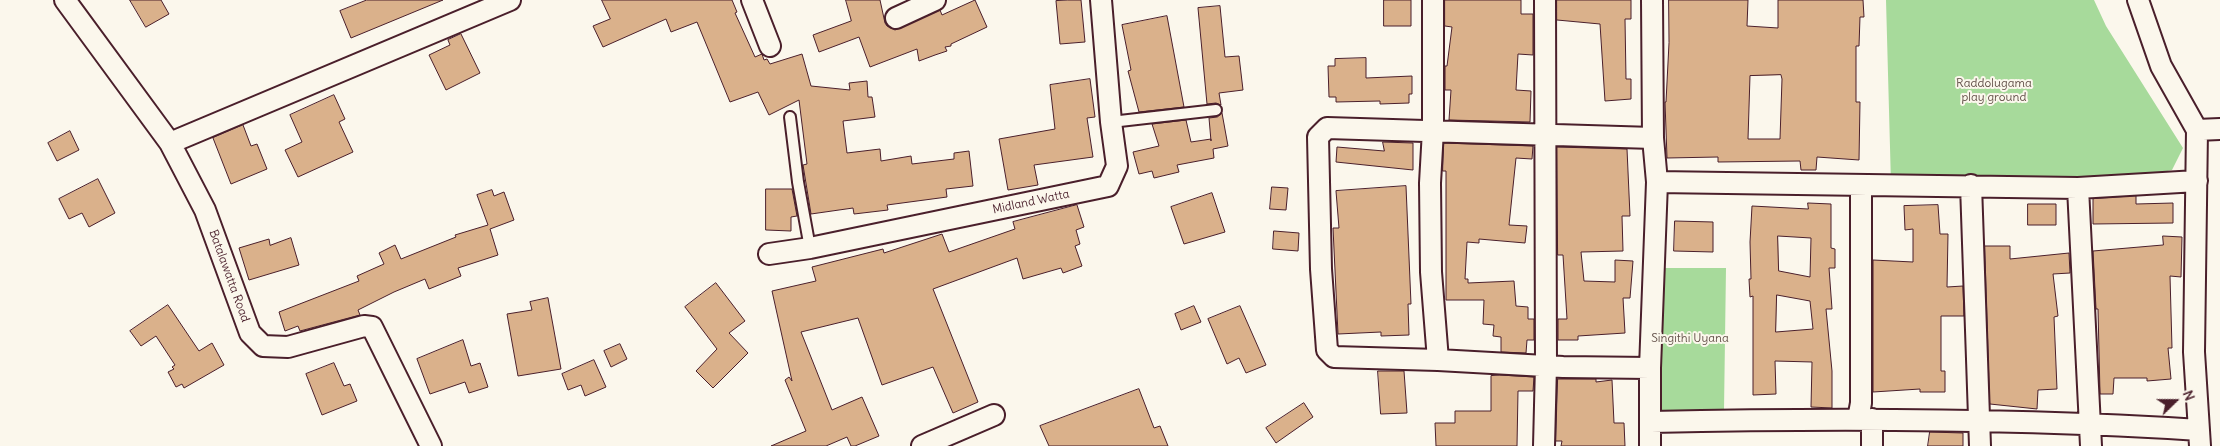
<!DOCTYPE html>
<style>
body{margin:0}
#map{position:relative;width:2220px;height:446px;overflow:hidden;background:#fbf7ec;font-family:Delius,sans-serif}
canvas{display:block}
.north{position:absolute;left:2150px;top:376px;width:50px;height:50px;-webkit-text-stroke:4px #fbf7ec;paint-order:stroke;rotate:68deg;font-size:14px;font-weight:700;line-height:20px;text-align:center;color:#4a1f2b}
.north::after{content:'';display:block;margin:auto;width:18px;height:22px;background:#4a1f2b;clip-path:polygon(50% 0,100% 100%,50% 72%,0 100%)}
</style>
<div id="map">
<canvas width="2220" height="446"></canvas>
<div class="north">N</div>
</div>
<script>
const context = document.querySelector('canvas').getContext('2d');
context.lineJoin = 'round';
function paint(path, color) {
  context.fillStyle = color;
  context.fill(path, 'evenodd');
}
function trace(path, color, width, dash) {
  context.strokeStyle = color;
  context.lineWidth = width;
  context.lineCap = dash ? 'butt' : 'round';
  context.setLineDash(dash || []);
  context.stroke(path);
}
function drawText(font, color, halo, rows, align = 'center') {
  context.font = font + ' Delius,sans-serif';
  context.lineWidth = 4;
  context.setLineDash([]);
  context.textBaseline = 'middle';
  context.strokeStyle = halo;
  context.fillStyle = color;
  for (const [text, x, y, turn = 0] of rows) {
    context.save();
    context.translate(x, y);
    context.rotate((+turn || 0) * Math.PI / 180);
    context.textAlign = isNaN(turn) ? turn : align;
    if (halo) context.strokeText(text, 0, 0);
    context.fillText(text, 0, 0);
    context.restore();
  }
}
const green = new Path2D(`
 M1886,0H2094L2106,26L2183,148L2172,170L2128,179L1891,184Z
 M1657,268H1726L1724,410H1654Z`);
const building = new Path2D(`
 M130,0H161L169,14L146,27Z
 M367,0H443L351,38L340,11Z
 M602,0H732L737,12L735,13L755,57L762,54L764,60L767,59L770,64L802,54L811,86L850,90L849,83L867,81L868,97H872L875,117L843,121L847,153L880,149L881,161L911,156L912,164L954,159V153L969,151L973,186L946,189L947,197L887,205L888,210L854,214L853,208L811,214L803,165L807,164L799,100L769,115L758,92L730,102L697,22L671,32L666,19L603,47L593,26L610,19Z
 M846,0H880L885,23L887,26L895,30L940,10L942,15L975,0L987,27L951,44V46L945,47L947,51L935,55L919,61L917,49L870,67L859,37L819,52L813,35L851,21Z
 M1068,0H1081L1085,42L1060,44L1056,1Z
 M1384,0H1411V26H1384Z
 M1445,0H1521V14H1533V55L1518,54L1516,90L1531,91L1530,122L1449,120L1451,90H1445V66H1447L1452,27L1445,26Z
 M1557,0H1631V19H1625L1626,79H1631V99L1605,101L1600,24L1557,20Z
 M1669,0H1748L1747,26L1778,28V0H1863L1864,17H1860L1859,46H1856V102H1860L1859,160L1817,157L1816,170H1801L1800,161L1718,162V157L1667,158L1665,102H1666L1669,43ZM1781,75L1782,79L1780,139H1748L1750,76Z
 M1220,6L1225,57L1239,56L1243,90L1219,93L1221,105L1216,103L1207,104L1198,8Z
 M1167,16L1184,107L1139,112L1128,71L1131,70L1122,25Z
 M461,34L480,73L446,90L429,55L450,45L448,40Z
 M1366,58V78L1412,76V94H1409V103L1380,104V101L1336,102V97H1329L1328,66H1335V59Z
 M1090,79L1095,117L1087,118L1093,157L1034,165L1038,185L1008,190L999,139L1055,129L1050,85Z
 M334,95L345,119L339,122L353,152L298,177L285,150L302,142L290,115Z
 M1222,113L1228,146L1213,149L1214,158L1177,165L1179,172L1154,178L1152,171L1139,174L1133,152L1159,146L1152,124L1186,120L1191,142L1211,139V141L1209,118L1217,117Z
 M243,125L251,146L257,144L267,169L231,184L213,138Z
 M70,131L79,150L57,161L48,143Z
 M1383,142L1413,143V170L1336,162L1337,147L1384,151Z
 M1444,143L1533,146L1532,159L1516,158L1509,225L1527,226L1525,243L1479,239V243L1467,242L1465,279H1468V283L1514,281L1516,306L1528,307V319H1534V340H1527L1526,353L1501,352V337L1493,336L1494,325L1483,324L1484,300H1446V171H1443Z
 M1557,147L1627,149L1630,216H1622L1623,251L1581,252L1584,281L1615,282V260L1633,261L1630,298H1623L1625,333L1578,336V340H1558V319H1567L1563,255H1558Z
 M98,179L115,213L89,227L82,213L69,219L59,199Z
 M1406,186L1411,304H1408L1409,335L1381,336V332L1338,334L1333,228H1339L1336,191Z
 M1272,187L1288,188L1286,210L1270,209Z
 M766,189H792L797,216L791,217V231L766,230Z
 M492,190L494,196L504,192L514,220L490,229L498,255L458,268L461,276L429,289L425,279L394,292L358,310L360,315L300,331L298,326L285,331L279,312L359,281L357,276L384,264L379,253L395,245L401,259L456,237L455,235L488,225L477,195Z
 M1212,193L1225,232L1184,244L1171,207Z
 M2136,196V204L2173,203V223L2093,224V199Z
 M1808,203L1831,204V248L1835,249V268H1829L1832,309H1826L1832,371V408L1811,407L1812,362L1775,361L1776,394L1753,395V296L1750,297L1749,279H1751L1750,242L1752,206L1808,209ZM1778,236L1811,238L1810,277L1779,271ZM1777,295L1810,301L1813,329L1776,332Z
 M2028,204H2056V225H2028Z
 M1077,205L1084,227L1076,230L1080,244L1075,246L1082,266L1063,273L1061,268L1023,279L1017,258L933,289L978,402L953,413L933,367L882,385L858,318L801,332L832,410L862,397L879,436L855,446H851L847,437L826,446H771L806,431L785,380L789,377L792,381L772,291L816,281L812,267L883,249L884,253L942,234L949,252L1015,229L1013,222Z
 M1938,205L1940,234H1948L1947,287L1963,286L1964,316H1941V371H1945V392H1920V389L1873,392V260L1913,262V229L1905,230L1904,206Z
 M1675,221L1713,222V252L1674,251Z
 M1274,231L1299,233L1298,251L1273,249Z
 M2163,236L2182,237L2181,277L2170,276L2172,348H2168L2171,379L2147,381V378H2114L2113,394H2100L2098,309H2096L2093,251L2163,245Z
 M291,238L299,265L249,280L239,248L269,239L270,245Z
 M1985,246H2010V259L2069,253L2070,273L2053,274L2058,316L2054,317L2057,389L2038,390L2037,409L1990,404Z
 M716,283L745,321L729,333L748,353L713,388L696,371L717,349L685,307Z
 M548,298L561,369L518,376L507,314L532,310L530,302Z
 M168,305L199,351L212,343L224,365L184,388L182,384L176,387L168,372L174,369L172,367L175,365L156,336L141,346L130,331Z
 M1194,306L1201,322L1181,330L1175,314Z
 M1240,306L1266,365L1246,373L1239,358L1227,364L1208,319Z
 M463,340L471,366L480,363L488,387L469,393L465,382L430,394L417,359Z
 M620,344L627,359L611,367L604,351Z
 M594,360L606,387L585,396L581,385L568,390L562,374Z
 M334,363L344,386L350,384L357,401L322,415L306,374Z
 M1378,371H1404L1407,413L1381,414Z
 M1500,375L1534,377L1533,391H1518L1517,446H1436L1435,423H1455V411H1491V376Z
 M1558,379H1596V382L1612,380L1614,423H1624L1625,446H1561L1562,441H1556Z
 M1139,389L1154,428L1160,426L1168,446H1049L1040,426Z
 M1304,403L1313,417L1276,443L1266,428Z
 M1930,432L1963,433V446H1928Z`);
const service = new Path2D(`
 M790,117L798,182L810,248
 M1111,122L1216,110`);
const minor = new Path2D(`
 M65,0L170,143L205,210L250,333L263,346L288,347L364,326L372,327L431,446
 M752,0L770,46
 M1433,0V130L1430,183L1431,272L1438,360L1334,357L1327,350L1321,269L1318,137L1327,128L1653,138
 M2138,0L2161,66L2197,130L2194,352L2200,446
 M896,18L935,0
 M2197,130L2220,129
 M170,143L510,0
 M1657,182L2078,188L2197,181
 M1971,185L1980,446
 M2078,188L2091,446
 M769,254L810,248L1108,186L1117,166L1111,122L1101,0
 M1438,360L1563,367L1650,368
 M1858,419L1861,403V186
 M1651,422C1834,418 2017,418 2199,430
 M922,446L994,415
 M1544,446L1546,365L1545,0
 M1650,446V368L1657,182L1653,138L1652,0
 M1872,446V419`);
const parkNames = [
 ["Raddolugama",1994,84],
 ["play ground",1994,98],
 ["Singithi Uyana",1690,339]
];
const streetNames = [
 ["Midland Watta",1031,202,-12],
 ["Batalawatta Road",229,276,70]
];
paint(green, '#a7da9b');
paint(building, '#dab18b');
trace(building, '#4a1f2b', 1);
trace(service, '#4a1f2b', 14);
trace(minor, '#4a1f2b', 24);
trace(service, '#fbf7ec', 10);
trace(minor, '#fbf7ec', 20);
drawText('12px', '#614e47', '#fbf7ec', parkNames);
drawText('12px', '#4a1f2b', '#fbf7ec', streetNames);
</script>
